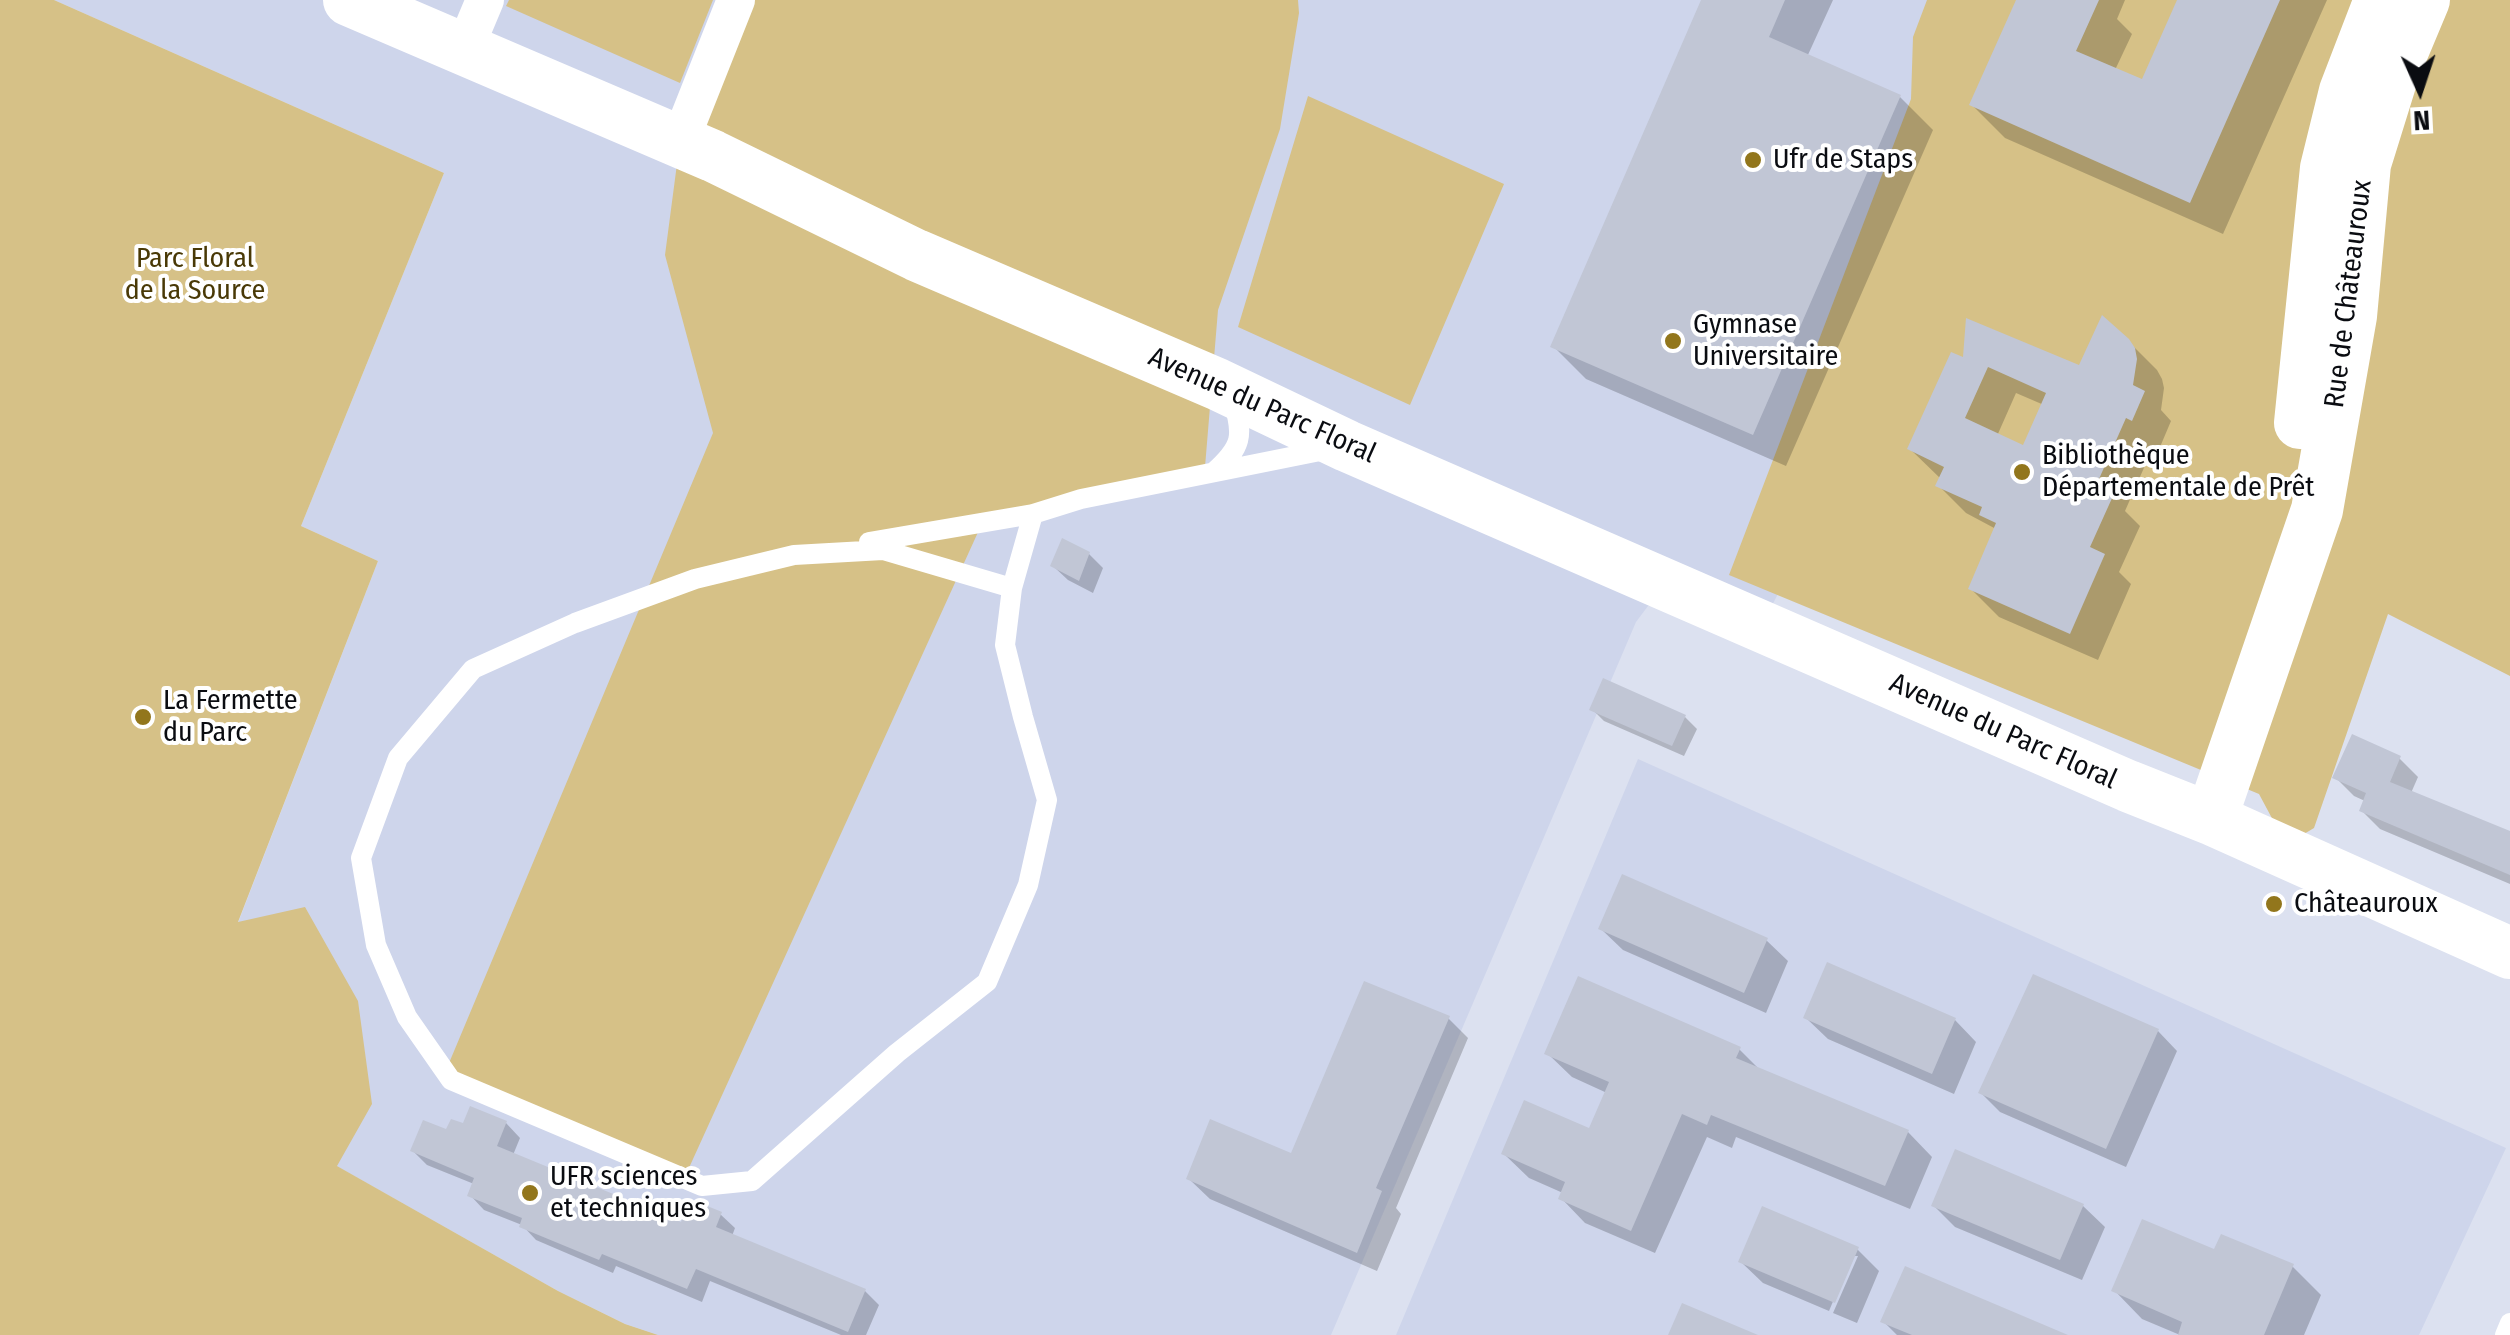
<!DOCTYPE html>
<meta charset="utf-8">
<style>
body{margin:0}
#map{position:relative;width:2510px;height:1335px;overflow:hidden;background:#dce1f0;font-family:"Fira Sans Condensed",sans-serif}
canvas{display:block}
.north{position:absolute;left:2370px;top:40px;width:100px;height:100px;-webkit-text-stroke:8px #fff;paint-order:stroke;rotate:177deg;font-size:28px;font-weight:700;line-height:40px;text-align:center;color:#0a0c11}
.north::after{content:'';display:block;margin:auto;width:35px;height:45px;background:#0a0c11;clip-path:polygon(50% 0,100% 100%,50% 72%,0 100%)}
</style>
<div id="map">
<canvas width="2510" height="1335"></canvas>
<div class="north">N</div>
</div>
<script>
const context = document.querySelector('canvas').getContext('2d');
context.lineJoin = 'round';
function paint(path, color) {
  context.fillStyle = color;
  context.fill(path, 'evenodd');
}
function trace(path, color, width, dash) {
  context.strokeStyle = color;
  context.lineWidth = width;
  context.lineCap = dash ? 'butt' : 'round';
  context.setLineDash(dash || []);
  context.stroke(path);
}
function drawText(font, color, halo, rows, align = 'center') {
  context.font = font + ' "Fira Sans Condensed",sans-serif';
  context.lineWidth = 8;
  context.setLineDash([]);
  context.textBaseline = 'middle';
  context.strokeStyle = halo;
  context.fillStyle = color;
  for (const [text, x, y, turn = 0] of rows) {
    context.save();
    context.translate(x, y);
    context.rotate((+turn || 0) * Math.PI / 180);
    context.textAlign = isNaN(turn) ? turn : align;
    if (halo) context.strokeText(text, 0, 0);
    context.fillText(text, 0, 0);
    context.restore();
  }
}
const built = new Path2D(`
 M54,0H2011L1784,582L1757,635L1660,605L1648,606L1636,622L1331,1335H658L625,1324L558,1291L239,1111L185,1060L378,561L301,526L444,173Z
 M1638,759L2506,1148L2419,1335H1396Z`);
const green = new Path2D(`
 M0,0H54L444,173L301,526L378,561L238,922L305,907L358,1001L372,1104L337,1166L558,1291L625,1324L658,1335H0Z
 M509,0H713L680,83L506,6Z
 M736,0H1298L1299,13L1280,129L1218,310L1204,479L979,530L683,1181L444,1075L713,433L665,255L680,141Z
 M1927,0H2510V676L2388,614L2314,828L2299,837L2274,822L2259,794L1729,575L1911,99L1913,37Z
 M1308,96L1504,184L1410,405L1238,327Z`);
const shadow = new Path2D(`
 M1705,0H1833L1807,57L1900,97L1933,130L1786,466L1586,379L1553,346Z
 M2020,0H2125L2117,19L2132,34L2115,70L2143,83L2180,0H2327L2223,234L2005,138L1972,105Z
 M2128,341L2157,370L2162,379L2164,388L2161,410L2171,421L2160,447L2154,445L2125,511L2140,526L2119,572L2131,584L2098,660L1999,617L1971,589L1996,529L1966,513L1938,485L1941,479L1910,449L1966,361L2081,368ZM2016,393L2044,405L2025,448L1997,436Z
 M1089,554L1103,568L1093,593L1068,580L1053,566Z
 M1592,709L1685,717L1697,729L1684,756L1604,721Z
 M2399,758L2418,777L2411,793L2510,834V884L2380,829L2361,810L2365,801L2354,796L2335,777Z
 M1601,929L1766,940L1788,961L1766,1013L1623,950Z
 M1448,1018L1468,1038L1396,1208L1401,1214L1377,1271L1210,1199L1189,1179L1292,1156Z
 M1806,1018L1955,1020L1976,1042L1954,1094L1828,1039Z
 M2158,1031L2177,1051L2126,1167L2000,1112L1981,1093Z
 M1739,1049L1761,1071L1908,1132L1932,1157L1910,1209L1736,1137L1732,1148L1707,1137L1655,1253L1585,1223L1561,1198L1563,1193L1529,1178L1504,1154L1591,1131L1607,1093L1572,1077L1547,1053Z
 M506,1123L520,1138L513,1155L682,1225L720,1214L735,1228L732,1236L865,1291L879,1305L866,1335H841L710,1281L702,1302L616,1266L613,1273L536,1240L522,1225L484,1210L470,1195L474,1184L427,1165L413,1151L447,1133L464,1127Z
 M1934,1206H2083L2105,1227L2082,1280L1955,1227Z
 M1857,1249L1879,1271L1857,1323L1833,1313L1858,1256H1852L1829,1311L1763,1283L1741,1262Z
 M2216,1253L2292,1266L2321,1295L2304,1335H2180L2142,1319L2114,1290Z
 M1883,1321L2045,1335H1897Z`);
const building = new Path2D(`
 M1701,0H1785L1769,37L1901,95L1753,435L1550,347Z
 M2016,0H2099L2076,51L2142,79L2177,0H2280L2190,203L1969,105Z
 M2102,315L2129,339L2135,348L2137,359L2133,385L2145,391L2132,421L2126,418L2095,488L2113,496L2090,547L2105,554L2070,634L1968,589L1996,523L1979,515L1982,507L1935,486L1944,467L1907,449L1951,352L1963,357L1966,318L2079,365ZM1988,367L2046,393L2023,445L1965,418Z
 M1062,538L1090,552L1079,581L1050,566Z
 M1603,678L1686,715L1672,746L1589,710Z
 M2352,734L2401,756L2390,782L2510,831V875L2359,811L2366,793L2332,778Z
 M1622,874L1768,938L1744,993L1598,929Z
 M1827,962L1956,1018L1932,1074L1803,1018Z
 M2033,974L2159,1029L2106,1149L1978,1093Z
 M1578,976L1741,1047L1736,1058L1909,1130L1885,1186L1711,1115L1707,1125L1682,1114L1631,1231L1558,1199L1565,1182L1501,1154L1524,1100L1589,1128L1609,1082L1544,1054Z
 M1364,981L1450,1016L1376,1188L1382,1191L1357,1253L1186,1179L1210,1119L1291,1153Z
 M470,1106L507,1121L497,1146L681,1222L690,1199L722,1212L716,1227L866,1289L848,1332L696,1269L687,1289L602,1254L599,1260L519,1227L522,1218L467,1196L474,1178L410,1151L423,1120L446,1129L451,1119L463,1123Z
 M1955,1149L2084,1204L2060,1260L1931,1206Z
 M1762,1206L1859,1247L1835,1303L1738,1262Z
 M2142,1219L2214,1249L2221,1234L2294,1264L2264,1335H2178L2182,1322L2111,1291Z
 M1905,1266L2068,1335H1912L1880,1322Z
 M1682,1303L1758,1335H1668Z`);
const lane = new Path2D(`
 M1214,472C1242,447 1244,436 1233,401
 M869,542L1033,514L1081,499L1330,449
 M1012,588L883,550L794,555L695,579L575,623L473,669L398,758L361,858L376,945L407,1017L451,1080L702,1186L752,1181L897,1053L987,982L1028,885L1047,800L1023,717L1005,645L1012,588L1033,514
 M2505,1335L2510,1323`);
const street = new Path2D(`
 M464,50L485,0
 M680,141L736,0`);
const secondary = new Path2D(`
 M349,0L713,156L916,255L1217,384L1347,446L2128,786L2211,819L2510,953
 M2300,423L2326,168L2345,91L2380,0
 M2211,819L2317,510L2351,316L2365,164L2393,74L2424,0`);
const markers = [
 [1753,160,10,"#92761c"],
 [1673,341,10,"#92761c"],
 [2022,472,10,"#92761c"],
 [143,717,10,"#92761c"],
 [2274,904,10,"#92761c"],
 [530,1193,10,"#92761c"]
];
const poiNames = [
 ["Ufr de Staps",1773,160],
 ["Gymnase",1693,325],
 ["Universitaire",1693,357],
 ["Bibliothèque",2042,456],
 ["Départementale de Prêt",2042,488],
 ["La Fermette",163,701],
 ["du Parc",163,733],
 ["Châteauroux",2294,904],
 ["UFR sciences",550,1177],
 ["et techniques",550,1209]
];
const parkNames = [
 ["Parc Floral",195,259],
 ["de la Source",195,291]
];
const streetNames = [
 ["Rue de Châteauroux",2349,294,-83],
 ["Avenue du Parc Floral",1262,406,24],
 ["Avenue du Parc Floral",2003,732,24]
];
paint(built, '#ced5eb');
paint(green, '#d6c187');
paint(shadow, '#0003');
paint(building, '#c1c6d5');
trace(lane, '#fff', 20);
trace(street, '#fff', 38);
trace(secondary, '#fff', 52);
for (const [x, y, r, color] of markers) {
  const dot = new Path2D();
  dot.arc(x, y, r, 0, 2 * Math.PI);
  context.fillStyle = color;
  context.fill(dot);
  trace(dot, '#fff', 4);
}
drawText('28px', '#0a0c11', '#fff', poiNames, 'left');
drawText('28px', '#493906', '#fff', parkNames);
drawText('28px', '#0a0c11', '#fff', streetNames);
</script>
